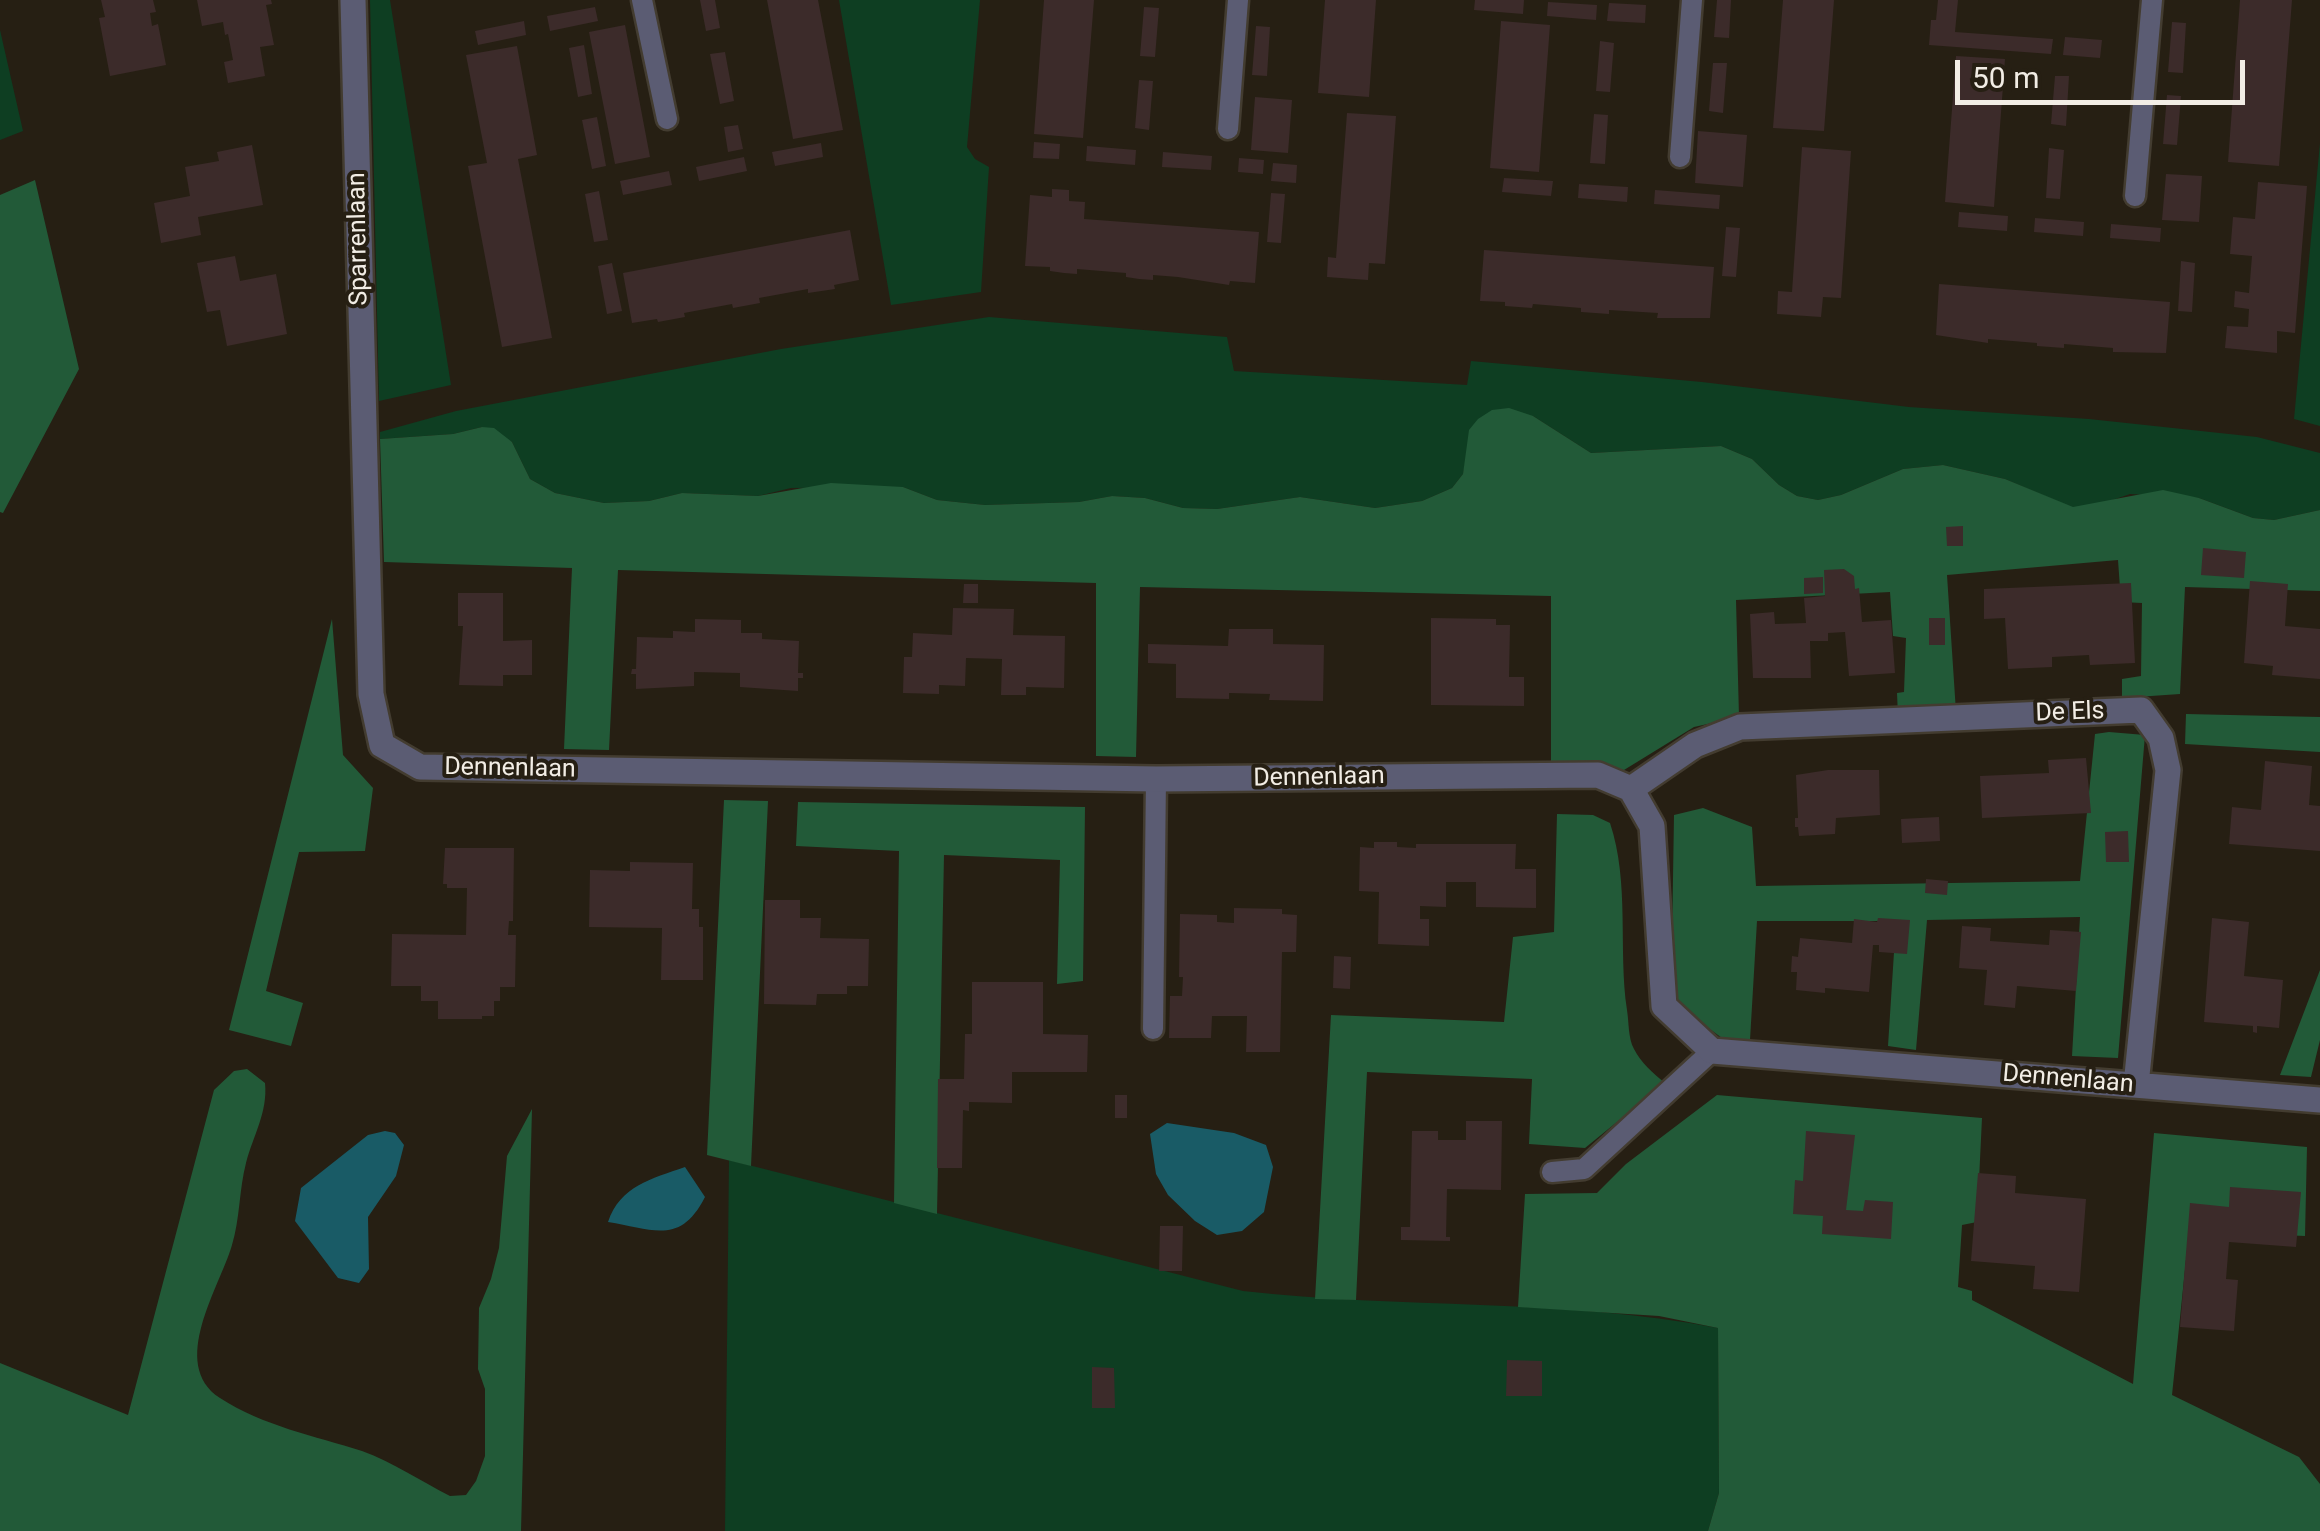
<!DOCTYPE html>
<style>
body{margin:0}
#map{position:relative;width:2320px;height:1531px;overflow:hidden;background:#261f13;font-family:Roboto,sans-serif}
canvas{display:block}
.scale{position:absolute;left:1955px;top:60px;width:290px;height:45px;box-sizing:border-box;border:5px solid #f2ede5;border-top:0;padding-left:12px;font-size:30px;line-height:35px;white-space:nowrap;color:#f2ede5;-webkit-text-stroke:8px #261f13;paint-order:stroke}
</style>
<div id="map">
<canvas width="2320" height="1531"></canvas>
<div class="scale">50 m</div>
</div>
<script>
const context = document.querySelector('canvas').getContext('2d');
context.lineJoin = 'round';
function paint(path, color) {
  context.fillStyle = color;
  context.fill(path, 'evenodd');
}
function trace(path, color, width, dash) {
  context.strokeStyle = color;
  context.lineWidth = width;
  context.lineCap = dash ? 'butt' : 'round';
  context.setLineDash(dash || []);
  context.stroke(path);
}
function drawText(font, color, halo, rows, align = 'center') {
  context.font = font + ' Roboto,sans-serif';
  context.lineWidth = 8;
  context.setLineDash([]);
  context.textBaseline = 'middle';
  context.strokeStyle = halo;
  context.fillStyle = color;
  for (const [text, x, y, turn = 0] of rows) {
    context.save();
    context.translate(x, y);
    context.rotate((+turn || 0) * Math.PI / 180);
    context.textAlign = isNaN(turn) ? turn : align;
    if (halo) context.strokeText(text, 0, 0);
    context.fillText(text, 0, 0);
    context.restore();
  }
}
const green = new Path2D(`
 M370,0H390L451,385L379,401Z
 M839,0H980L967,147L975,159L989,167L981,292L891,305Z
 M0,30L23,131L0,140Z
 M2320,143V426L2294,419Z
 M989,317L1227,337L1234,371L1467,385L1471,361L1702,382L1909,407L2089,419L2257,437L2320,453V510L2274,520L2253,518L2199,498L2130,494L2098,505L2073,508L2005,479L1943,465L1903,469L1841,495L1818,500L1797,496L1779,485L1752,459L1721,446L1591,453L1533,416L1467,455L1463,474L1452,488L1422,501L1375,508L1300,497L1217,509L1183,508L1145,498L1112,496L1079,502L985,505L937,500L903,487L791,488L758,496L682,493L649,501L604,503L555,493L530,479L512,442L482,427L453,434L380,439V432L456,411L781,349Z
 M729,1160L1243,1291C1401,1309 1561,1298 1718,1328L1719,1493L1708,1531H725Z`);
const forest = new Path2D(`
 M35,180L79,369L3,513L0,512V195Z
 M1509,408L1533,416L1591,453L1721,446L1752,459L1779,485L1797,496L1818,500L1841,495L1903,469L1943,465L2005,479L2073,507L2163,490L2199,498L2253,518L2274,520L2320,510V591L2185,587L2180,694L2122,698V679L2141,676L2142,603L2121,602L2118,560L1947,575L1956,712L1898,716L1897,693L1904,692L1906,638L1893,636L1890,592L1736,600L1739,717L1694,727L1624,770L1551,764V596L1140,587L1136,757L1096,756V583L618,570L609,750L564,749L572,568L384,562L380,439L453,434L482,427L494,428L512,442L530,479L555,493L604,503L649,501L682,493L758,496L831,483L903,487L937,500L985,505L1079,502L1112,496L1145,498L1183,508L1217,509L1300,497L1375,508L1422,501L1452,488L1463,474L1469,430L1478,419L1492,410Z
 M332,619L343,755L373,788L365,851L299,852L266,991L303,1003L291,1046L229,1030Z
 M2186,714L2320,717V752L2185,744Z
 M2109,732L2145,735L2118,1058L2072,1056L2080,917L1927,920L1916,1050L1888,1046L1896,921H1757L1750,1040L1722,1038L1678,1006L1672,941L1674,815L1703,808L1752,827L1756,886L2080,881L2095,734Z
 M724,800L768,801L751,1166L707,1155Z
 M798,802L1085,807L1083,981L1057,984L1060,860L944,855L937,1214L894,1203L899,851L796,846Z
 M1557,814L1593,815L1610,823C1630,883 1618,949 1627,1010C1629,1022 1628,1038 1634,1049C1641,1063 1653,1073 1665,1083L1585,1148L1529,1144L1532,1079L1367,1072L1356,1300L1315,1299L1331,1015L1504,1022L1513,937L1554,932Z
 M2320,970V1040L2311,1077L2280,1075Z
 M247,1069L265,1083C268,1112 253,1136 246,1163C239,1190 240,1219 232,1245C220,1287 168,1364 220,1398C263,1426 315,1436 362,1451C393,1462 422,1482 450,1496L466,1495L476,1481L485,1456V1389L478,1369L479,1308L491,1279L499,1248L507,1156L532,1109L521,1531H0V1363L128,1415L214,1090L234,1071Z
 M1717,1095L1982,1118L1977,1222L1962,1225L1958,1287L1972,1291V1300L2133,1384L2154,1133L2307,1147L2305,1236L2189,1231L2172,1395L2299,1457L2320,1484V1531H1708L1719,1493L1718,1328L1659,1316L1518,1307L1525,1194L1597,1193L1626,1164Z`);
const water = new Path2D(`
 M1167,1123L1234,1133L1266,1145L1273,1167L1264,1212L1242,1231L1217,1235L1195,1221L1168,1195L1156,1174L1150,1134Z
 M385,1131L395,1133L404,1145L396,1176L368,1217L369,1269L359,1283L338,1278L295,1221L301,1188L368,1135Z
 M685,1167L705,1197C680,1246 653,1229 608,1222C620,1186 651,1179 685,1167Z`);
const building = new Path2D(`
 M101,0H153L156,12L150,13L152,26L158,24L166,65L110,76L99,18L105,17Z
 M197,0H271L272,4L266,5L274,45L260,47L265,76L228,83L224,62L233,60L228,34L225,35L223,22L202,26Z
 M700,0H715L720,28L706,31Z
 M767,0H818L843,130L793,139Z
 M1044,0H1094L1083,138L1034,134Z
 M1325,0H1376L1369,97L1318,93Z
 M1475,0H1524L1523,14L1474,10Z
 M1717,0H1731L1729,38L1714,37Z
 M1783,0H1834L1824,131L1773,128Z
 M1938,0H1958L1955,32L2053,39L2051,54L1929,45L1931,20H1936Z
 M2240,0H2292L2279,166L2228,162Z
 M1548,2L1597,5L1596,20L1547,16Z
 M1609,3L1646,5L1645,23L1607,21Z
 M595,7L598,21L550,31L547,16Z
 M1144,7L1159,8L1155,57L1140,56Z
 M524,21L526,35L478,45L475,31Z
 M1501,21L1550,25L1539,172L1490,168Z
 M2172,22L2186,23L2183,73L2168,72Z
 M625,25L650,157L615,164L589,32Z
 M1256,26L1270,27L1267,76L1252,75Z
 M2065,37L2102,40L2100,58L2063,55Z
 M1600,41L1614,43L1610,92L1596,91Z
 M584,45L592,94L578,97L569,48Z
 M517,46L537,155L518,159L552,338L502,347L468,166L487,163L466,55Z
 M725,52L734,101L720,104L710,54Z
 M1956,56L2005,59L1994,207L1945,202Z
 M1713,63H1727L1723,113L1709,111Z
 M2055,76H2069L2066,126L2051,124Z
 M1139,80L1153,81L1149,130L1135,128Z
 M2167,95L2181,96L2177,145L2163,144Z
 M1255,97L1292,100L1288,153L1251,150Z
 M1347,113L1396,116L1385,264L1369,263L1368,280L1327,277L1328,257L1336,258Z
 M1594,114L1608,115L1605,164L1590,163Z
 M597,117L606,166L592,169L582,120Z
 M738,125L743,149L728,152L724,127Z
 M1698,131L1747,135L1743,187L1695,183Z
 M1034,142L1060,144L1059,159L1033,158Z
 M821,143L823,157L775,166L772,152Z
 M252,145L263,205L198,217L201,235L161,243L154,203L190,196L185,167L219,161L217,152Z
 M1087,146L1136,150L1135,165L1086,161Z
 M1802,147L1851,151L1841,298L1823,297L1821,317L1777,314L1778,291L1792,292Z
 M2049,148L2064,150L2060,199L2046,198Z
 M1163,152L1212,156L1211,170L1162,167Z
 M744,157L747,171L699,181L696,167Z
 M1239,158L1264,160L1263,174L1238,172Z
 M1273,163L1297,165L1296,183L1271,181Z
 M669,171L672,185L623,195L620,181Z
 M2166,174L2202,176L2199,222L2162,220Z
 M1504,178L1553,181L1551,196L1502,192Z
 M2258,182L2307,186L2295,333L2277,331V353L2225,348L2227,326L2248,327L2249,309L2234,307L2235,291L2249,293L2252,256L2230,254L2233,217L2255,219Z
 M1579,184L1628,187L1627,202L1578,198Z
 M1052,189L1069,190V201L1085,202L1084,219L1259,232L1255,283L1230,281L1229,285L1178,277L1153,275V280L1139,279L1126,277V273L1077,269V274L1064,273L1050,271V267L1025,266L1030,195L1052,197Z
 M1655,190L1720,195L1719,209L1654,204Z
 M599,191L608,240L594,242L585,194Z
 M1271,193L1285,194L1281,243L1267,242Z
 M1959,212L2008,216L2007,231L1958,227Z
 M2035,218L2084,222L2083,236L2034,232Z
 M2111,224L2161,228L2160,242L2110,238Z
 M1726,227L1740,228L1736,277L1722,276Z
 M850,230L859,280L834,285L835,289L808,293V289L759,298L760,303L733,308L732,304L684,313L685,317L658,322L657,319L632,323L623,273Z
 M1484,250L1714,267L1710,318H1657L1658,313L1609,310V314L1581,312V308L1533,304L1532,308L1505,306V302L1480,301Z
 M235,256L240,281L276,274L287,334L227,346L220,310L207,312L197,263Z
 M2181,261L2195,263L2192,312L2178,311Z
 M612,263L622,311L607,314L598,266Z
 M1939,284L2170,302L2166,353L2113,352V348L2064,344V348L2037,346V343L1988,339V343L1936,335Z
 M1963,526V546H1947L1946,527Z
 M2203,548L2246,552L2244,578L2201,575Z
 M1844,569L1854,576L1855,589L1859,588L1862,622L1891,620L1895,673L1849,676L1845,632L1828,633V641H1810L1811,678H1753L1750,614L1774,612L1775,624L1806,623L1804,598L1825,596L1824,570Z
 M1823,577V593L1804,594V578Z
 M2250,581L2288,584L2285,626L2320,629V679L2272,675L2273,666L2244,663Z
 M2131,583L2135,663L2090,665L2089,655L2052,657V667L2008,669L2005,618L1984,619V589Z
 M964,584H978V603H963Z
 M458,593H503V641L532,640V675H503V686L459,685L463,626H458Z
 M953,608L1014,609L1013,635L1065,636L1064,688L1026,687V695H1001L1002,659L966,658L965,686L939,685V694L903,693L904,657H912L913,633L952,635Z
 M1431,618L1496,619V625H1510L1509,677H1524V706L1431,705Z
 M1929,618H1945V645H1929Z
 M695,619L741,620V633H762V639L799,641L798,673H803V678H798V691L740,687V673L694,672V686L636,689V674H631L632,669H636L637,637L673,638V631L695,632Z
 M1229,629H1273V644L1324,645L1323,701L1269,700L1270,694L1229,693V699L1176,698V664L1148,663V644L1228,646Z
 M2086,758L2091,813L1982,818L1980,776L2049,773L2048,760Z
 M2265,761L2312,766L2309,805L2320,806V851L2229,844L2232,807L2261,810Z
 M1828,770H1879L1880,815L1836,818L1835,834L1799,836L1798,827H1795V818H1798L1796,775Z
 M1939,817L1940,841L1902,843L1901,819Z
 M2128,831L2129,862H2106L2105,832Z
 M1374,842H1397V847L1416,848V844H1516L1515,869H1536V908L1476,907V882H1446V907L1420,906V919H1429V946L1378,944L1379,892L1359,891L1360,847L1374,848Z
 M445,848H514L513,921H509L508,935H516L515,987H500V1001H494V1016H482V1019H438V1001H421V986H391L392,934L466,935L467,888H447V884H443Z
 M630,862L693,863L692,909H699V927H703V980H661L662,928L589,927L590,870L630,871Z
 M1926,879L1948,881L1947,895L1925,893Z
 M765,900H800V918H821L820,938L869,939L868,986H847V994H817L816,1005L764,1004Z
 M1234,908L1282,909V914L1297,915L1296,952H1282L1280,1052H1246L1247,1016H1212L1211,1038H1169L1170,996H1182L1183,977H1179L1180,914L1217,915V922L1234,923Z
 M1878,918L1910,920L1907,954L1879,952V945H1873L1869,992L1825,988V993L1796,990L1797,972H1791L1792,956L1798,957L1800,938L1852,943L1854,919L1877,922Z
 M2212,918L2249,922L2244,976L2283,980L2279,1028L2257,1026V1033L2253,1032V1026L2204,1022Z
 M1962,926L1991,928L1990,941L2049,945L2050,930L2081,932L2076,991L2017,986L2015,1008L1984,1005L1987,970L1959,968Z
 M1334,956L1351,957L1350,989L1333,988Z
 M972,982H1043V1034L1088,1035L1087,1072H1012V1103L969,1102V1111L963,1110L962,1168H937L938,1079H964L965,1034H972Z
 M1115,1095H1127V1118H1115Z
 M1466,1121H1502L1501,1190L1447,1189L1446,1237H1450V1241L1401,1240V1227H1410L1412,1131H1438V1140H1466Z
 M1806,1131L1855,1135L1846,1210L1863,1211L1865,1200L1893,1202L1891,1239L1822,1234L1823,1216L1793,1214L1795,1180L1803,1181Z
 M1978,1173L2016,1176L2015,1193L2086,1199L2079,1292L2033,1289L2035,1266L1971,1261Z
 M2230,1187L2301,1192L2296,1247L2229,1242L2226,1279L2238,1280L2234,1331L2180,1327L2190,1203L2229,1207Z
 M1160,1226H1183L1182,1271H1159Z
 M1507,1360L1542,1361V1396H1506Z
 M1092,1367L1114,1368L1115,1408H1092Z`);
const lane = new Path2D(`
 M642,0L667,119
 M1228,129L1238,0
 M1680,157L1692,0
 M2135,196L2152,0
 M1153,1029L1156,779
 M1552,1172L1584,1169L1712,1051`);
const street = new Path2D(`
 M353,0L371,694L382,745L420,767L1156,779L1598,775L1631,789L1652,826L1664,1006L1712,1051L2320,1100
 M1631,789L1695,745L1740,727L2141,710L2161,738L2168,770L2136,1085`);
const streetNames = [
 ["Sparrenlaan",359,239,-91],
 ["De Els",2070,713,-2],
 ["Dennenlaan",510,769,1],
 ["Dennenlaan",1319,778,-1],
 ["Dennenlaan",2068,1080,5]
];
paint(green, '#0e3e22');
paint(forest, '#225a38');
paint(water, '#195b66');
paint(building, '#3c2b2a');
trace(lane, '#433c30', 25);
trace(street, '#433c30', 30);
trace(lane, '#5b5c73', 20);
trace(street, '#5b5c73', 25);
drawText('25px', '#f2ede5', '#261f13', streetNames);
</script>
